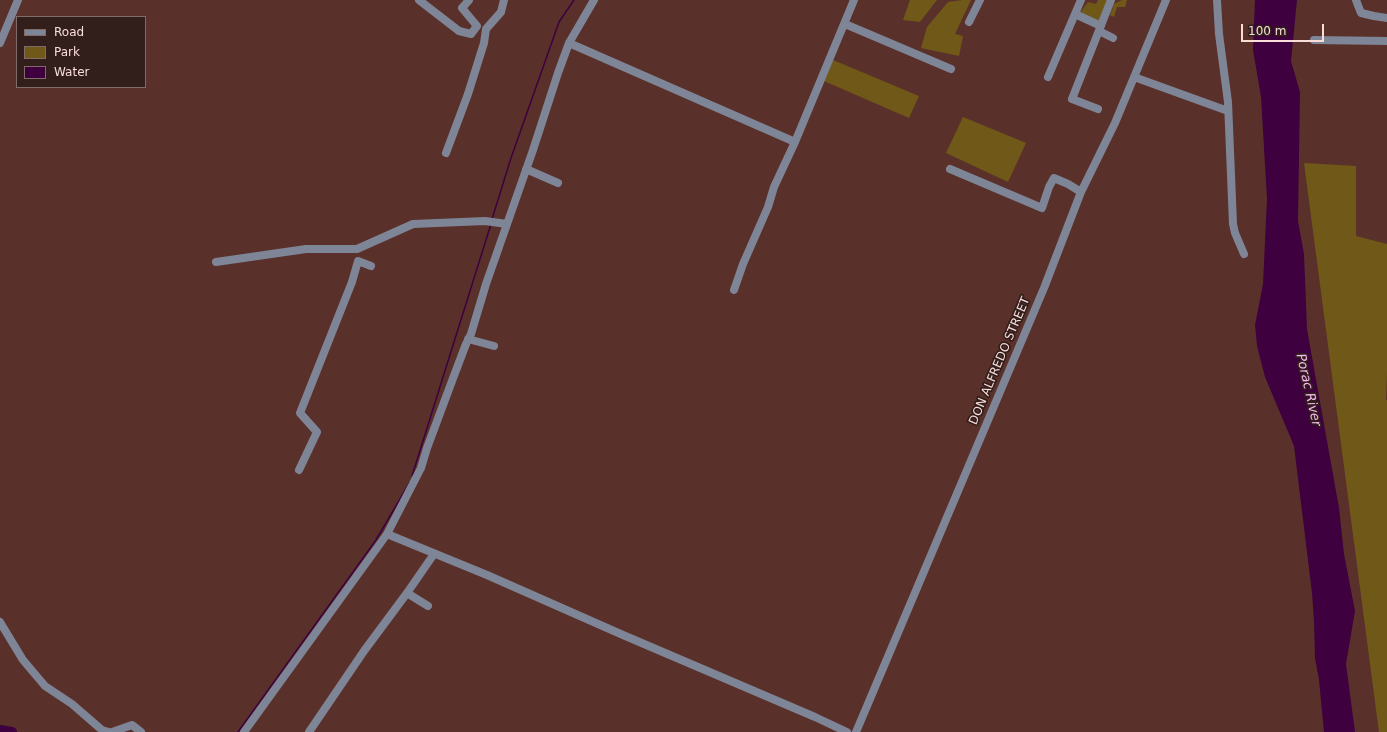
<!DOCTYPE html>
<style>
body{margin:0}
#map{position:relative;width:1387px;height:732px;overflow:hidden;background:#5a302b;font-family:"DejaVu Sans",sans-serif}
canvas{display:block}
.legend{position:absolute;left:16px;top:16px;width:130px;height:72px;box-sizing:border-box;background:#321f1c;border:1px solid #816b68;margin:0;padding:5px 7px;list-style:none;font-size:12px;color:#f8ddd9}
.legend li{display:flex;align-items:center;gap:8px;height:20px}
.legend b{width:20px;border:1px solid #816b68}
.scale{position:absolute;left:1241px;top:24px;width:83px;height:18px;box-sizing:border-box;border:2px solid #f8ddd9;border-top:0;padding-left:5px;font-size:12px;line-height:14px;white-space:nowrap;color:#f8ddd9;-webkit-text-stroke:3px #321f1c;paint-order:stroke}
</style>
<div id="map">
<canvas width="1387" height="732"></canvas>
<ul class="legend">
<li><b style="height:5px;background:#7e8596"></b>Road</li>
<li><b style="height:11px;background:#705918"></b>Park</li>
<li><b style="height:11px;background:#3e003e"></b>Water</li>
</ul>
<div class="scale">100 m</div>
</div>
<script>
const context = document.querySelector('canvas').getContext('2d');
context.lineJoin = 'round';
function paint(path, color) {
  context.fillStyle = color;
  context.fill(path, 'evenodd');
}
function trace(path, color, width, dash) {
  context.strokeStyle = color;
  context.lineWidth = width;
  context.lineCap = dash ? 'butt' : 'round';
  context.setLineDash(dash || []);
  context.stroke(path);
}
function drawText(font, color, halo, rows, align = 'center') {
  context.font = font + ' "DejaVu Sans",sans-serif';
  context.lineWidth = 3.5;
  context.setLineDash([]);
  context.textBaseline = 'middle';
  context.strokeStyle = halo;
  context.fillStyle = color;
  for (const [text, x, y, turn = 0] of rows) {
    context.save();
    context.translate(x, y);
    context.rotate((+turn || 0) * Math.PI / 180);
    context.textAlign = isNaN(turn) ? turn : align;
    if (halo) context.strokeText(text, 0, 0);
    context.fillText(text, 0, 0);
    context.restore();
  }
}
const green = new Path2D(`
 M910,0H937L920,22L903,20Z
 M962,0H971L955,34L963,36L959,56L921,48L927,27L948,2Z
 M1098,0H1109L1099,22L1079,14L1088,2L1096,4Z
 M1122,0H1127L1125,7H1117L1114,17L1110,15L1114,4Z
 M833,60L919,96L909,118L824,81Z
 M963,117L1026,143L1008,182L946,153Z
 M1304,163L1356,166V236L1387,244V374L1386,400H1387V732H1379Z`);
const water = new Path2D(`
 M1255,0H1297L1291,61L1300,92L1298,221L1304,254L1307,329L1339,508L1344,554L1355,611L1346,664L1355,732H1324L1319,680L1315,658L1314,621L1312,593L1294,446L1265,377L1257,346L1255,325L1263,284L1267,199L1261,97L1253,50Z`);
const stream = new Path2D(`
 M492,219L511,158L559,22L574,0
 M412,476L491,224
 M238,732L376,540L410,482`);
const river = new Path2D(`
 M0,730L12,732`);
const minor = new Path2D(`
 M419,0L459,31L471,34L477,26L462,8L469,0
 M1217,0L1219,34L1228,102L1233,224L1235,233L1244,254
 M1356,0L1361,13L1374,16L1387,18
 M1075,14L1101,26
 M969,22L980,0
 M845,24L951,69
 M1099,31L1113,38
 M1314,40L1387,41
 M0,43L18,0
 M569,43L795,142
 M1048,77L1081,0
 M1134,77L1228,111
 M1098,109L1072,99L1111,0
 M446,153L468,94L484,43L486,29L501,12L504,0
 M526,169L558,183
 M950,169L1042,208L1049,187L1054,178L1068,184L1081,192
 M216,262L306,249H357L413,224L485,221L507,224
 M734,290L743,264L768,207L774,187L795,142L854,0
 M468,339L494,346
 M299,470L317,432L300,413L352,282L358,261L371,266
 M387,534L487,575L623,635L815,717L847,732
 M407,593L428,606
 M0,622L23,660L45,686L72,704L102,730L109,732
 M112,732L132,725L141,732
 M244,732L387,534L421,468L427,448L452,381L466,344L471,334L486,284L533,150L558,73L569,43L594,0
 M309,732L364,651L407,593L434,554
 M856,732L1044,288L1081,192L1115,123L1166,0`);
const streetNames = [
 ["DON ALFREDO STREET",1000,361,-67]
];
const waterNames = [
 ["Porac River",1308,390,77]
];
paint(green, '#705918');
paint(water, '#3e003e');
trace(stream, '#3e003e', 1.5);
trace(river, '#3e003e', 10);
trace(minor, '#7e8596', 8);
drawText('12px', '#f8ddd9', '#321f1c', streetNames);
drawText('italic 13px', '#f9b8f5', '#321f1c', waterNames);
</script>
